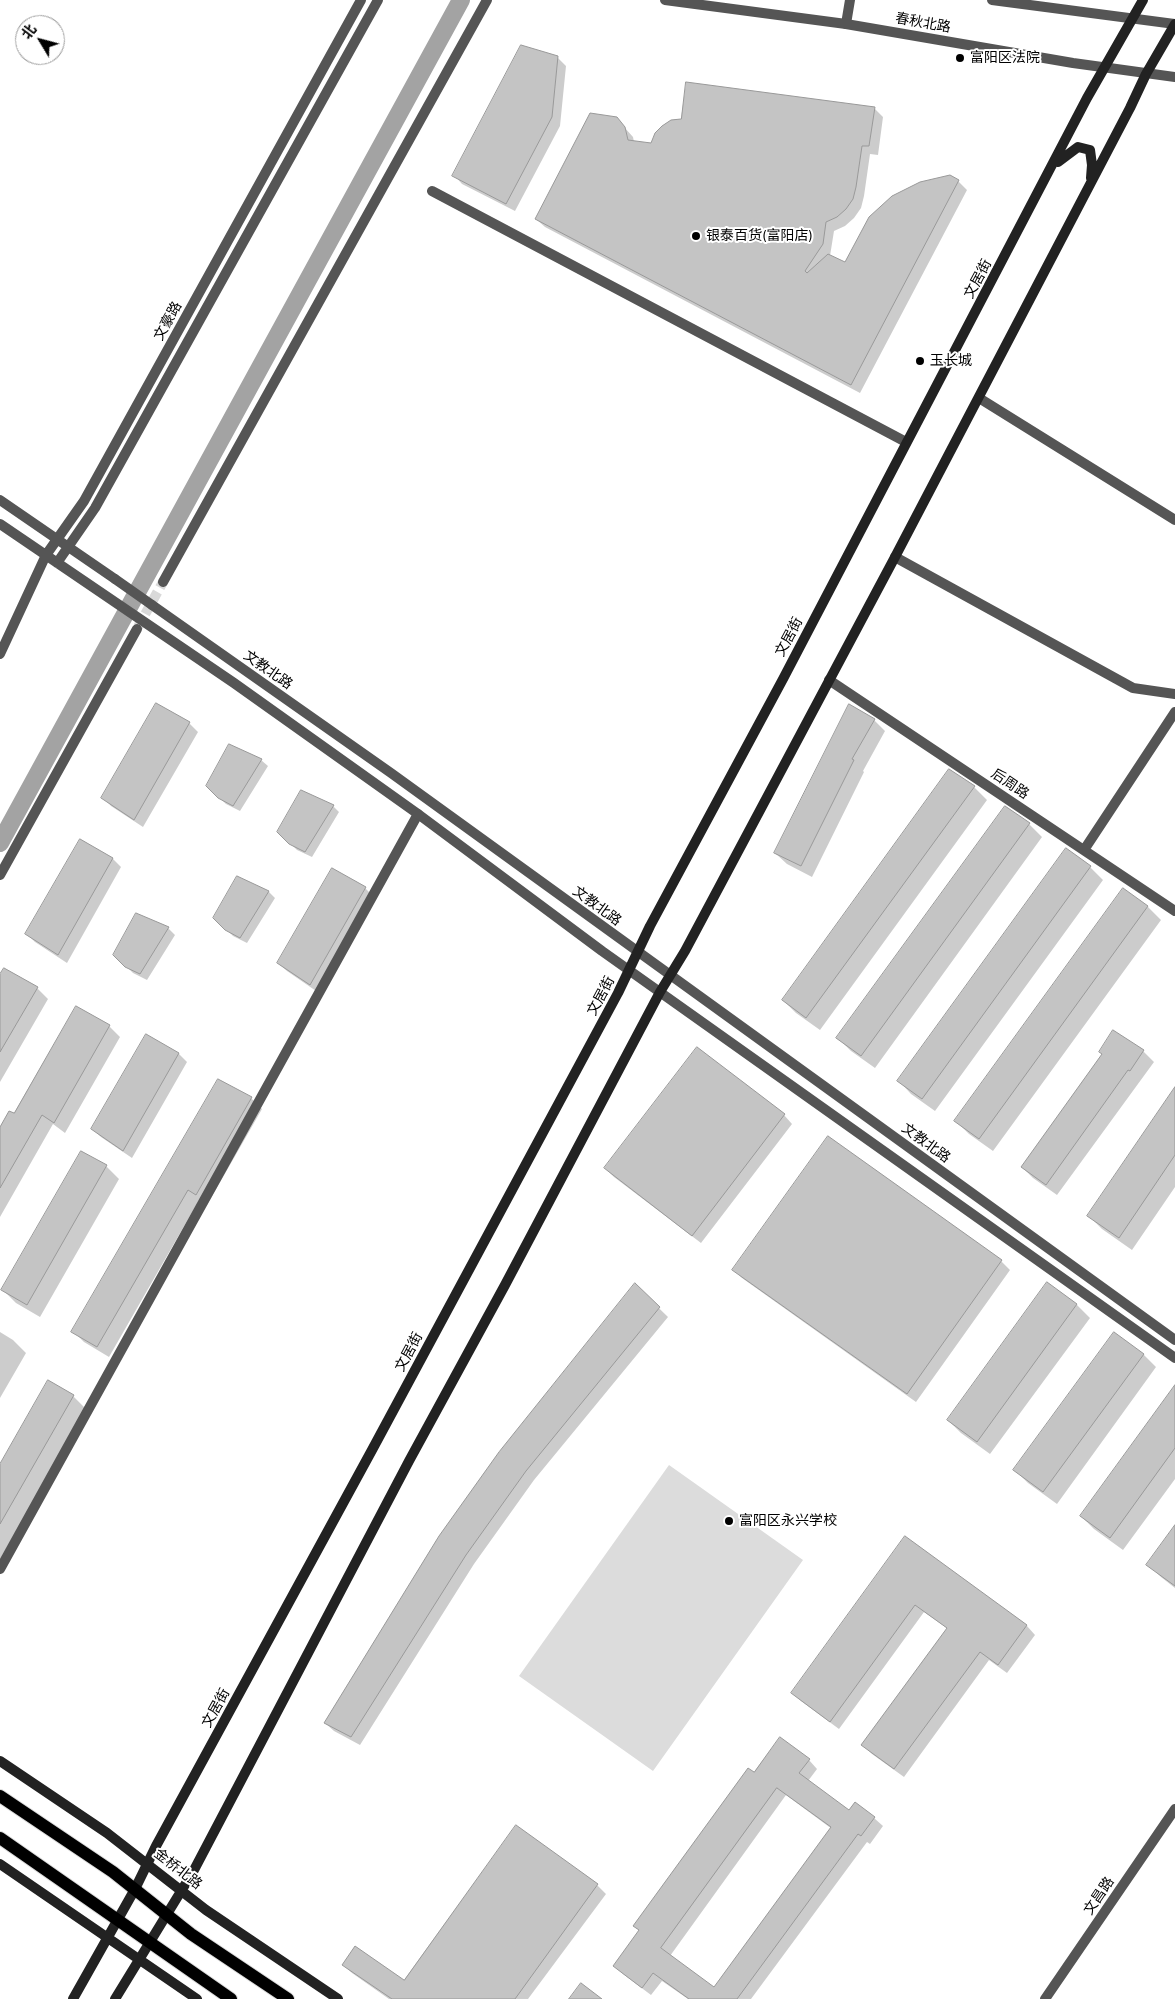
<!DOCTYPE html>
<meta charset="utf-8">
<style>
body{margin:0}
#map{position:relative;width:1175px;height:1999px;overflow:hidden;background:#fff;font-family:Mulish,"Noto Sans SC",sans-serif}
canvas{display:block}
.north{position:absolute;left:15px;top:15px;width:50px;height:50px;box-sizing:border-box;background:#fff;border:1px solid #999;border-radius:50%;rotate:307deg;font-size:14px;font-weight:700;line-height:20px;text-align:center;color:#000}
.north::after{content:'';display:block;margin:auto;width:18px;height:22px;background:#000;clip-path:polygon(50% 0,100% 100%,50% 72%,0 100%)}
</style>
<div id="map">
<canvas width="1175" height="1999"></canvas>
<div class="north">北</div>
</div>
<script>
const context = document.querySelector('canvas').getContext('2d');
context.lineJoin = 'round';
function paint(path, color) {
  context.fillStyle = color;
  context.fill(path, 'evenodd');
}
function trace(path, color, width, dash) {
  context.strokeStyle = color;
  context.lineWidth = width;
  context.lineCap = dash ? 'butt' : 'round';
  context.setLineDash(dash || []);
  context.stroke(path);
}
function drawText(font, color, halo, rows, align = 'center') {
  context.font = font + ' Mulish,"Noto Sans SC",sans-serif';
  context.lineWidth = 4;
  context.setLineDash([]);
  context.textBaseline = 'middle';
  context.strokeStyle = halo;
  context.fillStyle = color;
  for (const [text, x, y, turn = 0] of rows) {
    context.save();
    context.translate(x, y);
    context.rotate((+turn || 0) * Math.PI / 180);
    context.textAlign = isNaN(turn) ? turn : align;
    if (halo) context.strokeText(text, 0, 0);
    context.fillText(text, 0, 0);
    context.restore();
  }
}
const green = new Path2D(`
 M669,1465L803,1560L653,1771L519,1676Z`);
const shadow = new Path2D(`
 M557,57L566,66L560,126L515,211L462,184L454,175Z
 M874,108L883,117L878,155L870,154L864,196L861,208L854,218L845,226L834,231L830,256L845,264L958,181L967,190L860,393L545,227L536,219L616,118L633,137L634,142L652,145Z
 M874,720L885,731L863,771L864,772L812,877L787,864L775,853Z
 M189,723L198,732L143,827L111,806L103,797Z
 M261,760L268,766L240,811L226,804L207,786Z
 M974,787L987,800L820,1030L796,1013L783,1000Z
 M333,806L339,812L312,857L297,850L279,832Z
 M1029,824L1042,837L875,1068L851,1051L838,1038Z
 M81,840L113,859L121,867L67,963L35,942L26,933Z
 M1090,867L1103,880L935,1111L911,1094L899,1081Z
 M237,878L269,892L275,898L247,943L233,936L215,918Z
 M365,888L373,896L319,993L287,971L278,963Z
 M1124,890L1148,907L1161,920L993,1151L969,1134L956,1121Z
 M137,914L168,928L175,935L147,980L133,973L114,954Z
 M0,977L37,988L48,999L0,1082Z
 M109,1026L120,1037L65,1133L53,1124L0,1217V1130Z
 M146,1036L179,1054L187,1062L132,1158L101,1137L92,1129Z
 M1143,1051L1154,1062L1057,1195L1033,1178L1022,1167L1103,1054Z
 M251,1098L262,1109L207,1205L199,1200L109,1357L84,1342L73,1331Z
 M1175,1103V1187L1132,1250L1102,1229L1089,1216Z
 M784,1115L792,1124L701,1243L614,1177L605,1168Z
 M828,1138L1001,1261L1010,1270L916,1402L742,1278L734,1270Z
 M82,1152L106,1166L119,1179L40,1317L16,1303L3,1290Z
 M1048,1284L1077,1305L1090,1318L990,1454L961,1433L948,1420Z
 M635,1285L668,1317L534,1480L474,1564L360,1745L334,1731L325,1723Z
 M0,1332L13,1340L26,1353L0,1398Z
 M1143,1354L1156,1367L1057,1504L1028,1483L1015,1470Z
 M1175,1387V1479L1123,1550L1094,1529L1081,1516Z
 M73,1396L86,1409L0,1559V1466Z
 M1175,1527V1588L1161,1577L1148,1564Z
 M906,1538L1027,1626L1035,1635L1007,1673L989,1660L904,1777L872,1754L863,1745L948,1629L924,1612L839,1729L801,1701L792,1693Z
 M809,1760L817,1769L808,1781L850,1812L874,1818L883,1826L870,1844L867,1842L751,1999H688L662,1981L651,1995L623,1974L614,1966L640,1931L634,1926L754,1774ZM786,1795L832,1829L714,1988L670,1956Z
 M597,1885L606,1894L528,1999H389L352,1973L343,1965L404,1982Z`);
const canal = new Path2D(`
 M0,843L461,0`);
const building = new Path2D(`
 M521,45L558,56L552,117L506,204L452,176Z
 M686,82L875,107L869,146H862L856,187L853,199L846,209L837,217L826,222L823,244L805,271L807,273L828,254L845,262L869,217L892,196L920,182L950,175L959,180L851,385L535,219L590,113L617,117L625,127L628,140L651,143L655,133L662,126L671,120L681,119Z
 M156,703L190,722L134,820L101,798Z
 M849,704L875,719L852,759L854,760L801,866L774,853Z
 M229,744L262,759L233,806L218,798L206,786Z
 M949,769L975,786L806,1018L782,1000Z
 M301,790L334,805L305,852L289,844L277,832Z
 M1005,806L1030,823L861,1056L836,1038Z
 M80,839L113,858L58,955L25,934Z
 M1066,848L1091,866L922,1099L897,1081Z
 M332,868L366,887L310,985L277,963Z
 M237,876L269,891L240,938L225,930L213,918Z
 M1123,888L1148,906L979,1139L954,1121Z
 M136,913L169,927L140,974L125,967L113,955Z
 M4,968L38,987L0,1052V974Z
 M76,1006L110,1025L54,1123L42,1115L0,1188V1127L9,1111L14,1113Z
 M1113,1030L1144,1050L1130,1071L1128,1070L1046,1185L1021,1167L1102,1054L1099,1052Z
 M146,1034L179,1053L123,1151L91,1129Z
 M697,1047L785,1114L692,1236L604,1168Z
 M218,1079L252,1097L196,1195L188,1190L97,1347L71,1332Z
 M1175,1087V1155L1119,1238L1087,1216Z
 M828,1136L1002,1260L907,1394L732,1270Z
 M81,1151L107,1165L27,1305L1,1290Z
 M1047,1282L1077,1304L977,1442L947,1420Z
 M635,1283L660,1307L526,1471L466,1555L351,1737L324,1723L439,1536L499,1452Z
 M1114,1332L1144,1354L1043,1492L1013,1470Z
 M48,1380L74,1395L0,1524V1464Z
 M1175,1385V1448L1110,1538L1080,1516Z
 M1175,1525V1586L1146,1565Z
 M905,1536L1027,1625L998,1665L980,1652L894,1769L861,1745L947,1628L915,1605L830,1722L791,1693Z
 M780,1737L810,1759L799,1773L849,1810L855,1802L875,1817L861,1836L858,1834L737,1999H689L653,1973L642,1988L613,1966L639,1930L633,1926L748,1768L754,1772ZM777,1788L831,1827L714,1987L661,1948Z
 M516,1825L598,1884L515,1999H392L342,1965L355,1946L404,1980Z
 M581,1983L602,1999H569Z`);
const minorTunnel = new Path2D(`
 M138,627L163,582`);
const minor = new Path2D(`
 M846,24L850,0
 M432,191L906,442
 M979,398L1175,520
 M895,557L1133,688L1175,694
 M163,582L487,0
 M829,680L1175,911
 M1084,850L1175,712
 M0,875L137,629
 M0,1569L418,814`);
const tertiary = new Path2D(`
 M665,0L846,24L1073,63L1175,77
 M992,0L1175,24
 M0,500L115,579
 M0,524L234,683L418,814L602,951L1175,1358
 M57,563L95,508L378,0
 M152,605L391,773L1175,1340
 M0,654L46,555L84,501L361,0
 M1045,1999L1175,1809`);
const secondary = new Path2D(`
 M1058,162L1078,147L1090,150L1092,165L1091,178
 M0,1761L107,1833L206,1910L338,1999
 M0,1864L197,1999
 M73,1999L135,1889L156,1846L372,1450L618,993L650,926L783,679L1087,98L1143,0
 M115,1999L194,1870L409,1461L505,1285L660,992L685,951L895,557L1130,108L1146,74L1175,24`);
const primary = new Path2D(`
 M0,1796L113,1872L191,1934L288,1999
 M0,1838L231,1999`);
const tertiaryBridge = new Path2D(`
 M115,579L152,605`);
const markers = [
 [960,58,5,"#000"],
 [696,236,5,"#000"],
 [920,361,5,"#000"],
 [729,1521,5,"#000"]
];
const streetNames = [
 ["春秋北路",923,23,10],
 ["文居街",978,279,-62],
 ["文豪路",168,321,-61],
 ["文居街",789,637,-62],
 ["文教北路",268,670,35],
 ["后周路",1010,784,34],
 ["文教北路",597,906,36],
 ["文居街",601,996,-62],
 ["文教北路",926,1143,36],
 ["文居街",409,1352,-62],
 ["文居街",216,1708,-61],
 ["金桥北路",178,1869,38],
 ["文昌路",1099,1896,-56]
];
const poiNames = [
 ["富阳区法院",970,58],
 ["银泰百货(富阳店)",706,236],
 ["玉长城",930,361],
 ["富阳区永兴学校",739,1521]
];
paint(green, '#dcdcdc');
paint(shadow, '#0003');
trace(canal, '#a3a3a3', 18);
paint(building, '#c4c4c4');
trace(building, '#999', 1);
trace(minorTunnel, '#d9d9d9', 10, [10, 5]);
trace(primary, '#dbdbdb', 14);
trace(minor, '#555', 10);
trace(tertiary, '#555', 10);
trace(secondary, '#222', 10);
trace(primary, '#000', 12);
trace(tertiaryBridge, '#555', 10);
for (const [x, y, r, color] of markers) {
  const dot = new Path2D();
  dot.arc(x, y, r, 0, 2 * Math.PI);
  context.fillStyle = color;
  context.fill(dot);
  trace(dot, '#fff', 2);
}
drawText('14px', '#000', '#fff', streetNames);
drawText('14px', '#000', '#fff', poiNames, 'left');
</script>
